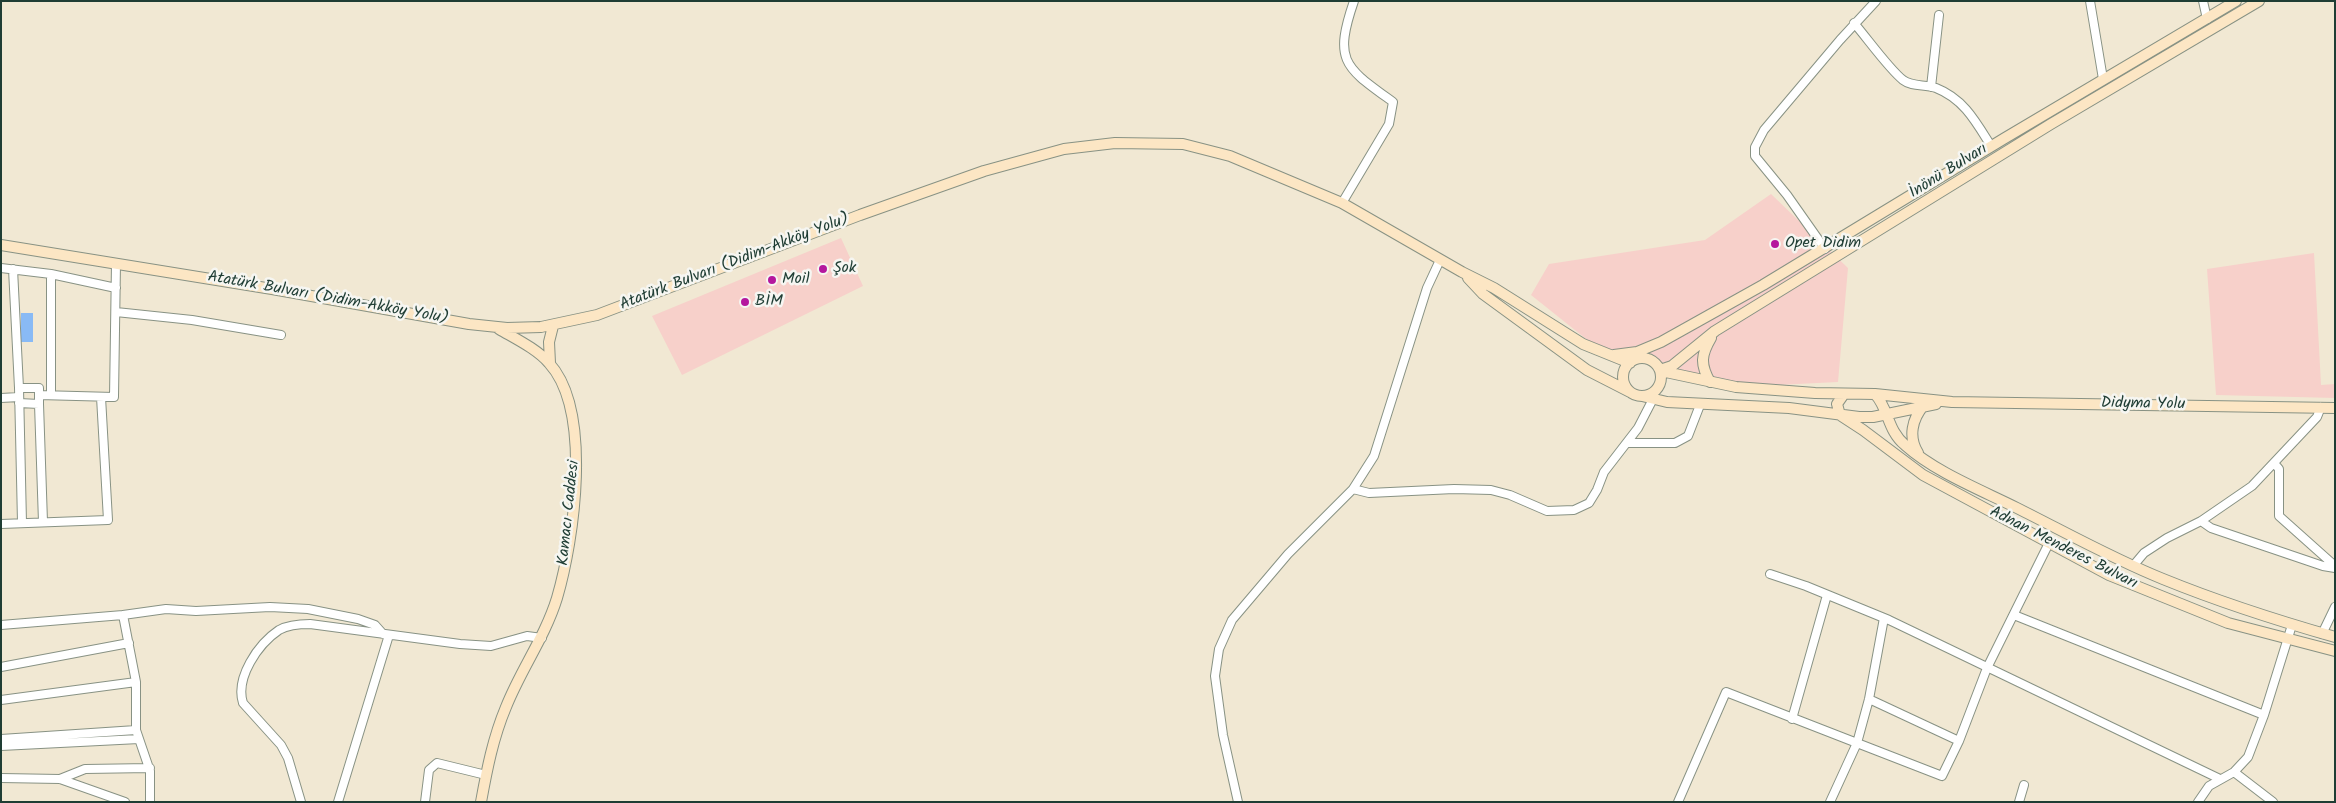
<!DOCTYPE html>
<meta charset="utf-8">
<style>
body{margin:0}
#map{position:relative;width:2336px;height:803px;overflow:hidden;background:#f1e8d3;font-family:Kalam,sans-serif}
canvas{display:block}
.frame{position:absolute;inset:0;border:2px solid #1f3d34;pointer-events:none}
</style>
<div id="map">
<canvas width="2336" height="803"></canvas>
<div class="frame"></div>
</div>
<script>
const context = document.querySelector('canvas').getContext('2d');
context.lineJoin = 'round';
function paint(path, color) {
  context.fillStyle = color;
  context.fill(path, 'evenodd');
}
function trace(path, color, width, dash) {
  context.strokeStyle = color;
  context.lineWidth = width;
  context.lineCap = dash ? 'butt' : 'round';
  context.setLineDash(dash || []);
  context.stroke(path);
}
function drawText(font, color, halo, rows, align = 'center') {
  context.font = font + ' Kalam,sans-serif';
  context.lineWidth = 5;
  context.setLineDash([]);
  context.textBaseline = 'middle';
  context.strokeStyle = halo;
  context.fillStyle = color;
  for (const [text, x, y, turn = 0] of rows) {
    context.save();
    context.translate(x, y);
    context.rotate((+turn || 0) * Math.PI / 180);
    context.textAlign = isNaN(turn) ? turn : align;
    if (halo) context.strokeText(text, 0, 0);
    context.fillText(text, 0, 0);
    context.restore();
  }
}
const built = new Path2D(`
 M1771,194L1848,268L1838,382L1736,387L1605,354L1531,295L1549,264L1705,240Z
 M841,238L863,286L682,375L652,316Z
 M2314,253L2321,385L2335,384V398L2216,395L2207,269Z`);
const water = new Path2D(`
 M21,313H33V342H21Z`);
const street = new Path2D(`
 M2090,1L2103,79
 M2203,1L2207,19
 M1854,23C1867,38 1889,69 1903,80C1912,87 1925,84 1936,88C1964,99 1976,122 1991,146
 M1931,87L1939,15
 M1342,203L1389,124L1393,102C1345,67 1333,62 1354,1
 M1825,249L1787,195L1755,156V147L1764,130L1840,40L1876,1
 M1,268L51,274L116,288
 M13,269L19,388
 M51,274V395
 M116,312L192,320L281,335
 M39,395L114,397L116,263
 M1,398L19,397
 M19,403L39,404V388H19L22,523
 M39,404L43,522
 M1627,443H1675L1688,436L1700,405
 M2274,463L2279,469V516L2335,566
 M1353,489L1369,493L1454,489L1491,490L1510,495L1547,511L1574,510L1589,503L1597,490L1604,472L1638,428L1653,399
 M2201,521L2211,528L2323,566L2335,568
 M1,524L108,520L101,397
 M2133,566L2144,553L2167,538L2201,521L2252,486L2317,417L2321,407
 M1770,574L1806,586L1889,620L2220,779
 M123,615L136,682V730L150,771V802
 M2014,615L2264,715
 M1,625L123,615L166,609L196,611L270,607L308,609L358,619L375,625L383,634
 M2322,634L2335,607
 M1,667L129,643
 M1869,699L1959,741
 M1,700L136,682
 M1792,719L1827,595
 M1,739L136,730
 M1,746L139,739
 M2234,772L2273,802
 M1,778L60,779L125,802
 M60,779L85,769L150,768
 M301,802L288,758L281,745L243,703C235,678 258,644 279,630C288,625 299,624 310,624L460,644L491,646L527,636L542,638
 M338,802L389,635
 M425,802L429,770L437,763L486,775
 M1238,802L1223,735L1215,676L1219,649L1232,620L1288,554L1353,489L1374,456L1427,288L1440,260
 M1678,802L1726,692L1857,743L1869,699L1884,618
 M1830,802L1857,743L1942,776L1959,741L1987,668L2048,545
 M2019,802L2024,785
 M2198,802L2209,786L2234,772L2248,757L2264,715L2292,625`);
const secondary = new Path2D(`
 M1,245L272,289L469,324L507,328L541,327L597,315L860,215L984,171L1064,149L1115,143L1183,144L1230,156L1342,203L1462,272L1494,288L1583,344L1630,363
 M1468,278L1483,294L1587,370L1630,392
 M1614,355L1637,352L1661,342L1763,285L2005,138L2236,1
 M1623 377a19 19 0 1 1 38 0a19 19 0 1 1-38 0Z
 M550,363L549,342L553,326
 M1660,370L1672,366L1715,331L2051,124L2259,1
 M1661,371L1736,387L1815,393L1875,394L1952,402L2335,408
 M1710,382C1700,364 1701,355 1711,338
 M1875,394C1889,409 1887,430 1905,445C1935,472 1981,490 2017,508C2065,532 2113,559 2163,579C2217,601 2279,621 2335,637
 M1642,396L1667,402L1789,408L1859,417H1873L1936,404
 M1840,415L1863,430L1923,475L2109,575L2228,623L2335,651
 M1840,415L1837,404L1844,394
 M1918,453C1908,437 1912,419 1924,405
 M481,802C487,769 493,738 506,707C521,669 545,637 557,598C574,540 593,411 549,363C537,349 516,339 499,329`);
const markers = [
 [1775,244,5,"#b5179e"],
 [823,269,5,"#b5179e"],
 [772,280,5,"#b5179e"],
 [745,302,5,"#b5179e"]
];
const streetNames = [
 ["İnönü Bulvarı",1949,172,-32],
 ["Atatürk Bulvarı (Didim-Akköy Yolu)",735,263,-21],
 ["Atatürk Bulvarı (Didim-Akköy Yolu)",328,299,10],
 ["Didyma Yolu",2143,405,1],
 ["Kamacı Caddesi",570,513,-84],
 ["Adnan Menderes Bulvarı",2063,549,27]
];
const poiNames = [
 ["Opet Didim",1785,244],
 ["Şok",833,269],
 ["Moil",782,280],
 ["BİM",755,302]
];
paint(built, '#f7d0ca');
paint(water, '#89baf5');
trace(street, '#889284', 10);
trace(secondary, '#889284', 12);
trace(street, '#fff', 8);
trace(secondary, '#fce6c4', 10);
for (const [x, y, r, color] of markers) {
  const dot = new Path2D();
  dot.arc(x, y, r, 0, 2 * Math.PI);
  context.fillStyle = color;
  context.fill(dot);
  trace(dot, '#f6f6f2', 2);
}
drawText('16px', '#1f3d34', '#f6f6f2', streetNames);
drawText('16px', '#1f3d34', '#f6f6f2', poiNames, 'left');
</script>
